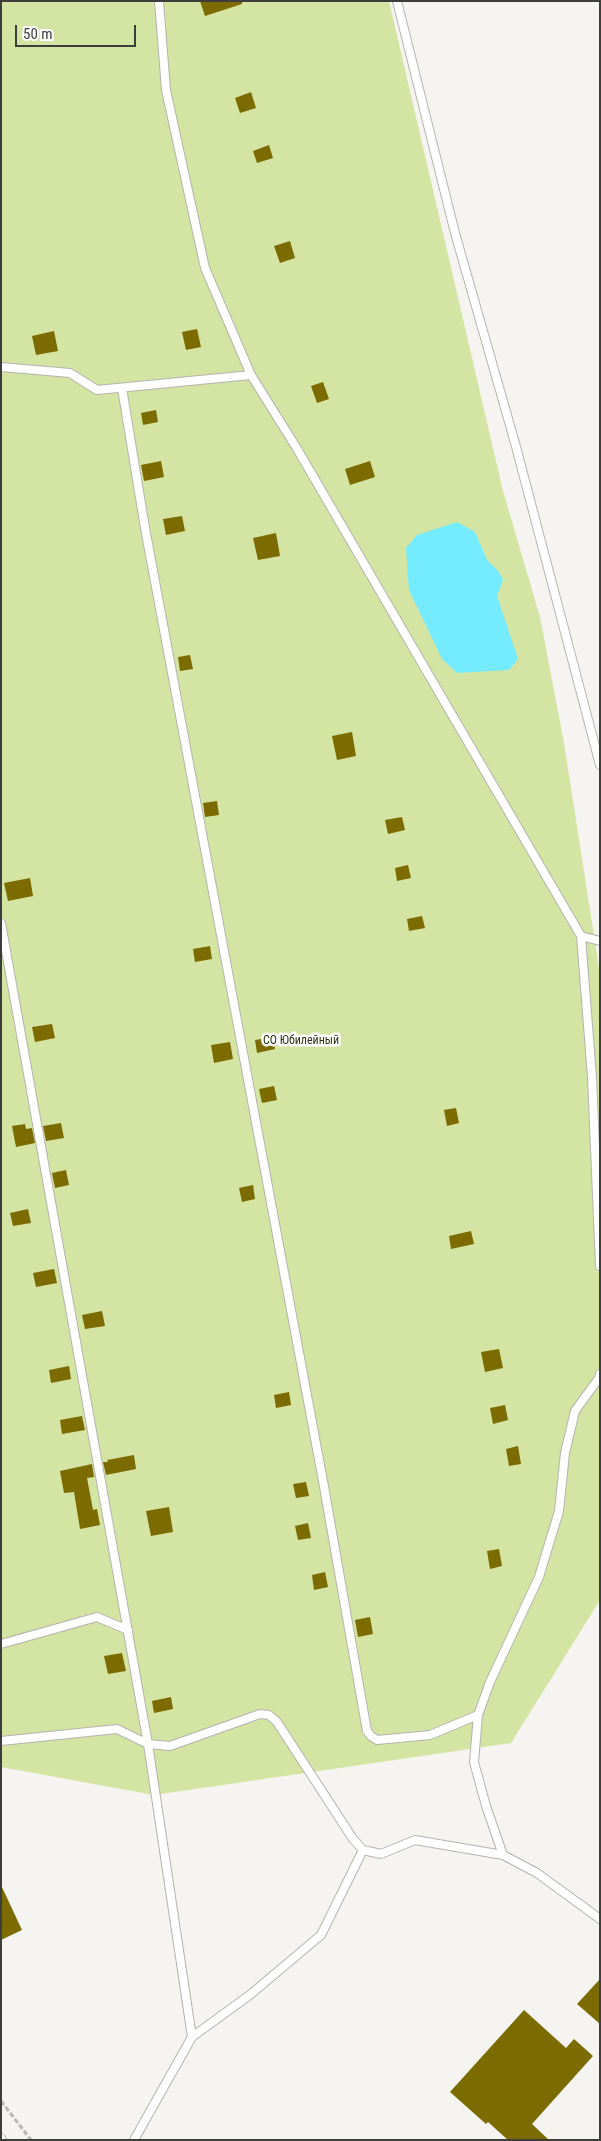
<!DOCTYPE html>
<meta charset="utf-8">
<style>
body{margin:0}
#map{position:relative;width:601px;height:2141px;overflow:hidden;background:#f5f4f0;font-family:"Roboto Condensed",sans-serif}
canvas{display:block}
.frame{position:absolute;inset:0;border:2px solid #3d3d3b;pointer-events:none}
.scale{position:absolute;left:15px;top:25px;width:121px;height:22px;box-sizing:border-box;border:2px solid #3d3d3b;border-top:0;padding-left:6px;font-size:15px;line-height:18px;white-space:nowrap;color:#3d3d3b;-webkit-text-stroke:4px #fff;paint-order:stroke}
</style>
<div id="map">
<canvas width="601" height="2141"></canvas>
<div class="frame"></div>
<div class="scale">50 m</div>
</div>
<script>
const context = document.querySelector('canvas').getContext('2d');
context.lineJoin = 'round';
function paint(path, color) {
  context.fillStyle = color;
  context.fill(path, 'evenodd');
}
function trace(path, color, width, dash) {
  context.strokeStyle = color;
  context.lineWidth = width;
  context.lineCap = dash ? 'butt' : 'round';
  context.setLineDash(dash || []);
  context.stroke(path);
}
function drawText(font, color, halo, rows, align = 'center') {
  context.font = font + ' "Roboto Condensed",sans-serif';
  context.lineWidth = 5;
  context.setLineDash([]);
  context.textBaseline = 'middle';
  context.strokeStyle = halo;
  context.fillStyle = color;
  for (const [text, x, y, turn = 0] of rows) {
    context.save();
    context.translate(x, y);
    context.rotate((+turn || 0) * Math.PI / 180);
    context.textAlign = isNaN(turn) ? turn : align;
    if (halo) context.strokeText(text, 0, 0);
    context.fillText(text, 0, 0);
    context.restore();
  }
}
const green = new Path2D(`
 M1,1H389L503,491L540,617L564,743L600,974V1600L511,1743L154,1795L1,1767Z`);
const water = new Path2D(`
 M457,522L475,532L487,560L499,572L503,580L497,596L518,659L509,670L457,673L442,659L409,590L406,548L417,535Z`);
const building = new Path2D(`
 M200,1H242V4L205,16Z
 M251,92L256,108L240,113L235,98Z
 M269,145L273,158L257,163L253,151Z
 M290,241L295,258L280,263L274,246Z
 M197,329L201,347L186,350L182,332Z
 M54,331L58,351L36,355L32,336Z
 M323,382L329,399L317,403L311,386Z
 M156,410L158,422L143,425L141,413Z
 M161,461L164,477L144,481L141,465Z
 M370,461L375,477L350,485L345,469Z
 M182,516L185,531L166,535L163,519Z
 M276,533L280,556L258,560L253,538Z
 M190,655L193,669L180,671L178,657Z
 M352,732L356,756L337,760L332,736Z
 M217,801L219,815L205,817L203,803Z
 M402,817L405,830L388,834L385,820Z
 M408,865L411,878L397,881L395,868Z
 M30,878L33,896L8,901L4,883Z
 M422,916L425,928L409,931L407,919Z
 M210,946L212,959L195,962L193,949Z
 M52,1024L55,1038L35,1042L32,1027Z
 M273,1037L275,1049L257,1053L255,1040Z
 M230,1042L233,1059L214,1063L211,1045Z
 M274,1086L277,1100L262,1103L259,1089Z
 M456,1108L459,1123L447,1126L444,1110Z
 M61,1123L64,1138L46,1141L43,1126Z
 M25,1124L26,1129L32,1128L35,1143L16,1147L12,1126Z
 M66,1170L69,1185L55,1188L52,1173Z
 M253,1185L255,1199L242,1202L239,1188Z
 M28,1209L31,1223L13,1226L10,1213Z
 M471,1231L474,1244L451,1249L449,1236Z
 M54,1269L57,1283L36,1287L33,1273Z
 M102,1311L105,1326L85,1329L82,1315Z
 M499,1349L503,1368L485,1372L481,1352Z
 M69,1366L71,1379L51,1383L49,1370Z
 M289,1392L291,1405L276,1408L274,1395Z
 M505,1405L508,1420L493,1424L490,1408Z
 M82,1416L85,1430L62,1434L60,1420Z
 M518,1446L521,1464L509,1466L506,1449Z
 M134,1455L136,1469L106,1475L103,1462H108L107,1460Z
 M92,1464L94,1477L87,1478L93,1510L97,1509L100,1525L80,1529L74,1492L64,1493L60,1471Z
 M306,1482L309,1496L296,1498L293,1484Z
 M169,1507L173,1532L151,1536L146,1511Z
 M308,1523L311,1538L298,1540L295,1526Z
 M499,1549L502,1566L490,1569L487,1551Z
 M325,1572L328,1587L314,1590L312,1575Z
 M370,1617L373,1634L358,1637L355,1620Z
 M122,1653L126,1671L108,1674L104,1656Z
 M171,1697L173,1709L154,1713L152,1701Z
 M1,1885L22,1930L1,1940Z
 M600,1979V2024L577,2004Z
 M524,2010L566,2048L574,2039L593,2056L532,2124L549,2140H508L488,2122L486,2124L450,2092Z`);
const path = new Path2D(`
 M1,2101L31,2140`);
const lane = new Path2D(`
 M159,1L166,90L205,268L251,375L296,447L581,936L600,941
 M397,1L455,233L515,443L600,765
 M1,367L70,373L97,390L251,375
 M122,388L145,528L323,1481L367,1731L371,1736L377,1740L430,1735L478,1715L490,1682L539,1577L559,1511L565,1453L575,1411L599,1378L600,1374
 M1,923L148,1744L170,1746L260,1714L269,1715L277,1722L353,1839L363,1850L381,1854L415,1840L503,1855
 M581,936L592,1077L600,1266
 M1,1644L97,1617L128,1630
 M478,1715L474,1762L486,1806L503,1855L537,1873L600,1919
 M1,1741L117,1729L148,1744L192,2037
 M1,2138L2,2140
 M134,2140L192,2037L251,1994L321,1935L363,1850`);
const parkNames = [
 ["СО Юбилейный",301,1041]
];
paint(green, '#d4e4a3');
paint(water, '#74ebfe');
paint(building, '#7c6b00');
trace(lane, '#b4b3af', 10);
trace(path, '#b9b8b5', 3, [5, 2.5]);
trace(lane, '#fff', 8);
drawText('12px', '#2e3612', '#fff', parkNames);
</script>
